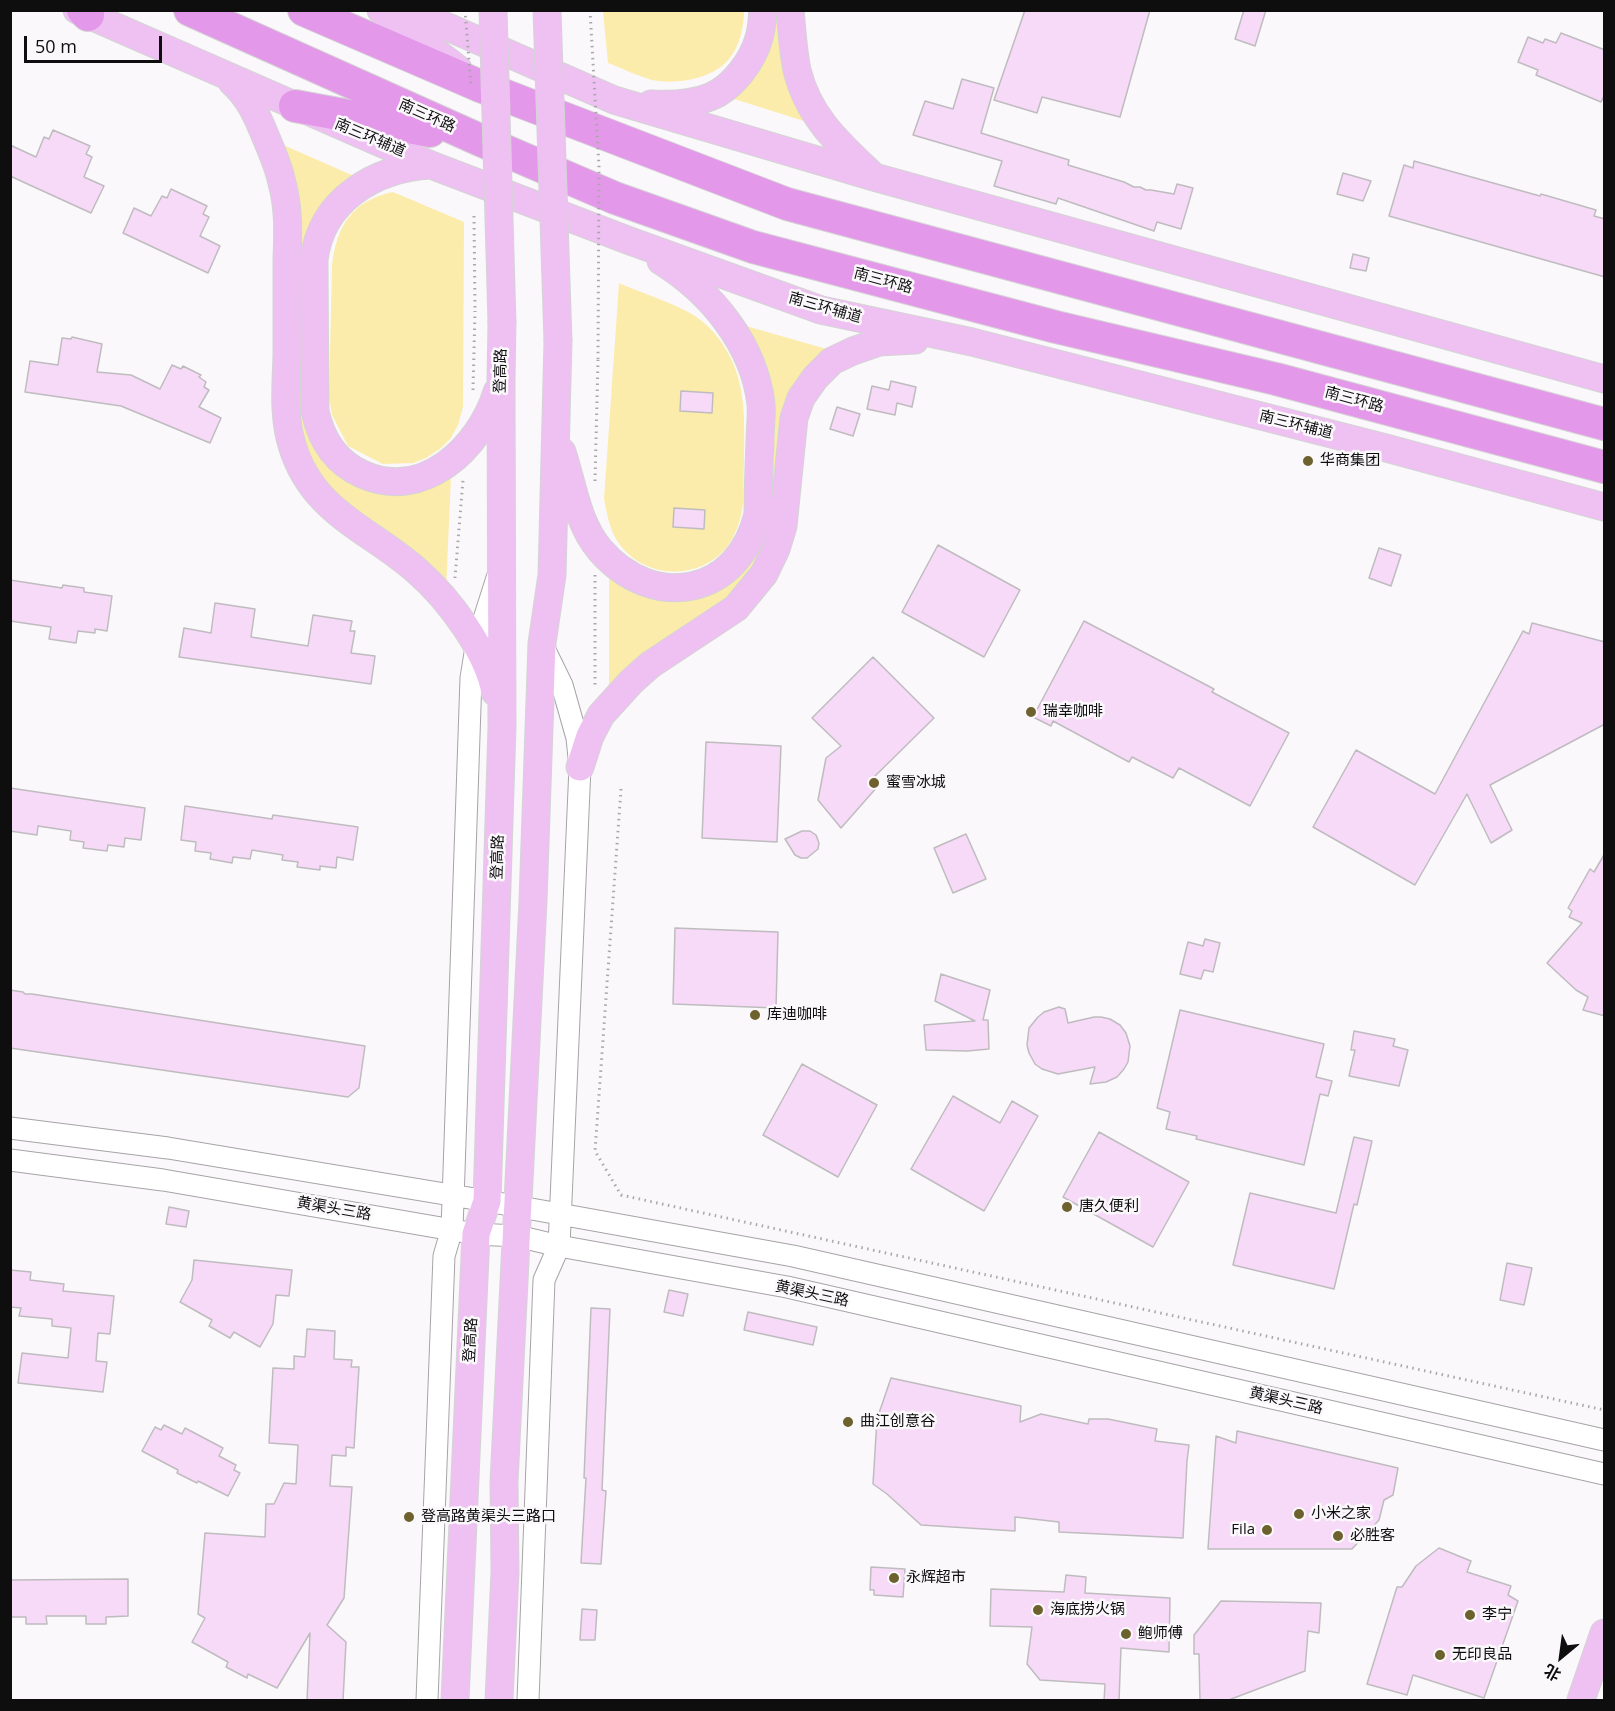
<!DOCTYPE html>
<meta charset="utf-8">
<style>
body{margin:0}
#map{position:relative;width:1615px;height:1711px;overflow:hidden;background:#fbf8fb;font-family:"Open Sans","Noto Sans SC",sans-serif}
canvas{display:block}
.frame{position:absolute;inset:0;border:12px solid #0f0e0f;pointer-events:none}
.north{position:absolute;left:1531px;top:1627px;width:60px;height:60px;-webkit-text-stroke:4px #fbf8fb;paint-order:stroke;rotate:209deg;font-size:16px;font-weight:700;line-height:24px;text-align:center;color:#0f0e0f}
.north::after{content:'';display:block;margin:auto;width:21px;height:27px;background:#0f0e0f;clip-path:polygon(50% 0,100% 100%,50% 72%,0 100%)}
.scale{position:absolute;left:24px;top:36px;width:138px;height:27px;box-sizing:border-box;border:3px solid #0f0e0f;border-top:0;padding-left:8px;font-size:18px;line-height:21px;white-space:nowrap;color:#0f0e0f;-webkit-text-stroke:4px #fbf8fb;paint-order:stroke}
</style>
<div id="map">
<canvas width="1615" height="1711"></canvas>
<div class="frame"></div>
<div class="north">北</div>
<div class="scale">50 m</div>
</div>
<script>
const context = document.querySelector('canvas').getContext('2d');
context.lineJoin = 'round';
function paint(path, color) {
  context.fillStyle = color;
  context.fill(path, 'evenodd');
}
function trace(path, color, width, dash) {
  context.strokeStyle = color;
  context.lineWidth = width;
  context.lineCap = dash ? 'butt' : 'round';
  context.setLineDash(dash || []);
  context.stroke(path);
}
function drawText(font, color, halo, rows, align = 'center') {
  context.font = font + ' "Open Sans","Noto Sans SC",sans-serif';
  context.lineWidth = 5;
  context.setLineDash([]);
  context.textBaseline = 'middle';
  context.strokeStyle = halo;
  context.fillStyle = color;
  for (const [text, x, y, turn = 0] of rows) {
    context.save();
    context.translate(x, y);
    context.rotate((+turn || 0) * Math.PI / 180);
    context.textAlign = isNaN(turn) ? turn : align;
    if (halo) context.strokeText(text, 0, 0);
    context.fillText(text, 0, 0);
    context.restore();
  }
}
const green = new Path2D(`
 M603,11H744C744,26 740,46 729,59C713,79 676,85 652,80C637,76 622,68 608,63Z
 M773,11H781L807,122L728,97Z
 M281,144L354,176C332,191 327,197 313,221L324,461L451,476L446,591L350,513L310,463L297,417Z
 M393,192L464,222L463,407L458,425L451,438L441,448L426,458L413,463L383,464L348,446L332,415L329,397L332,265C337,225 352,201 393,192Z
 M619,283C641,293 684,306 702,321C719,335 732,356 738,377C746,406 744,434 744,463C743,477 744,491 743,504C741,519 736,535 727,547C698,582 643,579 618,542C609,529 607,513 604,499Z
 M746,326L830,350L818,360L774,528L744,586L609,688V574C624,584 639,596 657,599C669,601 695,600 707,595C725,588 746,572 755,555C761,543 766,529 769,516C771,504 771,491 772,480C775,443 777,403 767,366C762,351 754,339 746,326Z`);
const building = new Path2D(`
 M1025,10H1150L1120,117L1042,97L1037,113L994,100Z
 M1244,10H1266L1255,46L1235,39Z
 M1561,33L1605,50V94L1601,102L1536,75L1538,70L1518,62L1528,37L1543,43L1545,39L1556,43Z
 M962,79L994,88L981,133L1069,160L1068,165L1124,182L1134,187H1140L1146,190H1151L1174,194L1177,184L1193,188L1181,229L1157,222L1154,231L1058,198L1056,204L994,186L1002,161L913,135L925,101L953,109Z
 M53,130L90,146L86,154L92,157L84,177L104,186L91,213L10,176V145L36,157L44,137L49,139Z
 M1414,161L1540,196L1541,194L1596,210L1594,216L1605,219V277L1389,216L1404,165L1413,168Z
 M1343,173L1371,181L1363,201L1337,194Z
 M171,189L207,206L203,214L209,217L200,236L220,246L208,273L123,233L134,208L151,216L162,196L167,198Z
 M1353,254L1369,258L1366,271L1350,268Z
 M72,337L102,344L97,372L131,375L160,389L172,365L181,369L183,366L201,375L199,377L206,382L204,387L209,390L199,407L221,418L210,443L121,406L25,392L30,361L58,365L62,338L71,339Z
 M891,381L916,387L912,407L897,403L895,415L867,409L872,386L889,390Z
 M681,391L713,393L712,413L680,411Z
 M837,407L860,414L853,436L830,429Z
 M674,508L705,510L704,529L673,527Z
 M938,545L1020,590L984,657L902,612Z
 M1379,548L1401,555L1391,586L1369,578Z
 M10,580L62,588L63,585L84,588V592L112,596L107,631L95,629V633L78,631L76,643L49,639L51,627L10,621Z
 M215,603L255,609L251,637L308,646L313,615L352,621L350,631H355L351,653L375,656L371,684L179,657L184,628L211,633Z
 M1084,621L1214,689L1212,692L1289,733L1250,806L1179,768L1173,778L1132,757L1129,762L1053,721L1051,726L1033,717Z
 M1532,623L1605,642V724L1490,785L1512,830L1491,843L1467,794L1415,885L1313,827L1356,750L1435,794L1523,631L1529,634Z
 M873,657L934,718L872,779L878,786L841,828L818,800L826,758L841,746L812,718Z
 M706,742L781,746L777,842L702,838Z
 M10,788L145,808L141,840L125,838L124,847L108,845L107,851L83,848L84,842L70,840L71,831L38,826L37,835L10,831Z
 M185,806L272,819L273,815L358,827L353,860L337,857L336,868L320,866V870L297,867L298,862L282,860L283,855L252,850L250,859L233,857L232,863L210,859L211,853L195,851L196,842L181,840Z
 M802,831H810L816,835L819,843L818,849L807,858H801L795,855L785,839Z
 M966,834L986,879L953,893L934,848Z
 M1605,853V1016L1583,1010L1588,997L1576,990L1547,963L1582,923L1569,917L1572,911L1568,908L1590,869L1594,872Z
 M675,928L778,932L776,1008L673,1004Z
 M1205,939L1220,943L1213,972L1204,970L1201,979L1180,974L1188,942L1203,946Z
 M941,974L990,990L983,1020H988L989,1049L967,1051L926,1050L924,1025L975,1021L935,1001Z
 M10,990L23,992L25,994H32L365,1046L359,1088L348,1097L10,1048Z
 M1059,1007L1065,1009L1068,1023L1094,1017H1101L1110,1019L1120,1025L1126,1033L1130,1046L1128,1062L1124,1069L1117,1077L1106,1082L1090,1084L1095,1067L1058,1074L1042,1069L1035,1064L1029,1053L1027,1045L1029,1028L1038,1017L1044,1012Z
 M1180,1010L1324,1044L1316,1077L1332,1081L1328,1096L1320,1094L1304,1165L1196,1139L1197,1136L1166,1129L1170,1112L1157,1108Z
 M1354,1031L1395,1039L1393,1046L1408,1050L1399,1086L1349,1076L1355,1050H1351Z
 M802,1064L877,1105L838,1177L763,1135Z
 M953,1096L1000,1123L1012,1101L1038,1116L984,1211L911,1169Z
 M1099,1132L1189,1182L1153,1247L1063,1197Z
 M1354,1137L1372,1141L1357,1205L1354,1204L1334,1289L1233,1265L1250,1193L1336,1213Z
 M169,1207L189,1211L186,1227L166,1224Z
 M194,1260L292,1270L289,1296L276,1295L273,1324L260,1347L234,1332L230,1338L209,1326L212,1320L180,1302L192,1280Z
 M1507,1263L1532,1268L1524,1305L1500,1300Z
 M10,1270L31,1272L30,1280L64,1284L63,1291L114,1296L110,1334L98,1333L96,1361L107,1362L103,1392L18,1383L22,1353L68,1358L71,1328L52,1326V1319L19,1316L21,1308L10,1307Z
 M669,1290L688,1294L683,1316L664,1312Z
 M591,1308L610,1309L602,1490L606,1491L601,1564L581,1563L586,1478H584Z
 M748,1312L817,1327L813,1345L744,1330Z
 M307,1329L335,1331L334,1359L352,1360L351,1367H359L354,1448L346,1447V1456L332,1455L330,1486L352,1487L344,1598L327,1625L346,1642L343,1701H307L310,1633L277,1688L248,1674L247,1678L226,1667L228,1662L192,1642L205,1618L198,1614L205,1533L265,1537L266,1504H274L284,1483L296,1484L298,1445L269,1443L273,1368L294,1369V1356L305,1357Z
 M891,1378L1021,1406L1020,1422L1041,1414L1088,1424L1089,1419H1108L1157,1429L1155,1441L1189,1445L1187,1461L1183,1538L1059,1532V1522L1015,1517V1531L921,1525L887,1494L873,1484L877,1419Z
 M164,1425L182,1434L185,1428L223,1448L219,1456L236,1465L234,1470L240,1473L228,1496L198,1481L197,1483L177,1473L178,1470L142,1451L155,1427L161,1430Z
 M1237,1431L1398,1468L1393,1495L1384,1500L1379,1520L1352,1549H1208L1216,1436L1236,1443Z
 M1439,1548L1471,1561L1467,1572L1511,1586L1508,1595L1518,1601L1484,1698L1413,1675L1407,1695L1367,1684L1397,1587H1402L1416,1566Z
 M871,1567L905,1569L903,1597L874,1595V1590H870Z
 M1066,1575L1086,1577L1085,1593L1170,1598L1169,1652L1121,1648L1119,1701H1104L1105,1684L1040,1680L1027,1664L1032,1627L990,1626L991,1589L1064,1592Z
 M128,1579V1616L106,1617V1624H86V1616H46L47,1624H26V1617H10V1580Z
 M1221,1601L1321,1603L1319,1633L1308,1631L1305,1671L1226,1701H1200L1199,1654H1194V1635Z
 M582,1609L597,1610L595,1640H580Z`);
const path = new Path2D(`
 M473,390L475,311
 M595,481L598,360
 M595,575V688
 M455,578L463,480
 M621,789L595,1151L621,1195L1604,1410`);
const minor = new Path2D(`
 M10,1128L168,1148L487,1201L793,1256L1604,1440
 M10,1160L163,1180L476,1234L517,1236L559,1246L787,1287L1604,1474
 M427,1700L444,1256L452,1229L471,678L477,641L497,578
 M528,1700L544,1280L559,1246L580,767L577,738L562,685L542,644`);
const major = new Path2D(`
 M77,10L431,165L630,241L821,310L972,342L1386,448L1604,507
 M381,10L458,69
 M409,10L614,100L874,177L1604,379
 M790,10C792,30 793,51 797,70C808,116 838,143 871,174
 M232,82C250,98 258,118 267,140C273,154 279,168 282,183C289,208 288,234 287,259C287,291 287,323 287,355C286,386 283,416 292,445C312,513 370,529 417,571C449,599 487,650 495,692
 M651,104C670,105 692,104 710,97C733,88 753,60 759,38C762,29 762,20 763,10
 M431,165C375,168 321,200 314,260L315,411C321,439 335,462 362,474C423,502 480,448 497,392
 M562,452C573,485 577,523 600,550C654,612 739,596 758,514C758,490 759,465 760,441C760,429 762,416 761,404C754,344 711,292 661,261
 M580,767L590,736L601,715L631,682L650,665L736,608L764,574L776,549L783,526L794,418L801,398L815,378L832,361L853,351L879,342L915,340
 M455,1700L476,1234L487,1201L502,727L501,379L502,323
 M499,1700L505,1572L504,1482L533,901L542,643L552,575L558,341
 M1581,1700L1604,1633`);
const highway = new Path2D(`
 M83,10L88,15
 M190,10L480,140L615,198L753,247L1056,327L1276,379L1604,467
 M304,10L480,86L787,204L1604,424
 M295,106L430,131`);
const pathBridge = new Path2D(`
 M465,10L471,86
 M590,10L599,167L598,360
 M474,216L475,311`);
const majorBridge = new Path2D(`
 M493,10L502,323
 M547,10L558,341`);
const markers = [
 [1308,461,6,"#6d612e"],
 [1031,712,6,"#6d612e"],
 [874,783,6,"#6d612e"],
 [755,1015,6,"#6d612e"],
 [1067,1207,6,"#6d612e"],
 [848,1422,6,"#6d612e"],
 [1299,1514,6,"#6d612e"],
 [409,1517,6,"#6d612e"],
 [1267,1530,6,"#6d612e"],
 [1338,1536,6,"#6d612e"],
 [894,1578,6,"#6d612e"],
 [1038,1610,6,"#6d612e"],
 [1470,1615,6,"#6d612e"],
 [1126,1634,6,"#6d612e"],
 [1440,1655,6,"#6d612e"]
];
const streetNames = [
 ["南三环路",427,116,24],
 ["南三环辅道",370,138,23],
 ["南三环路",883,281,15],
 ["南三环辅道",825,308,16],
 ["登高路",501,371,-89],
 ["南三环路",1354,400,15],
 ["南三环辅道",1296,425,14],
 ["登高路",498,857,-88],
 ["黄渠头三路",334,1209,10],
 ["黄渠头三路",812,1294,12],
 ["登高路",471,1340,-87],
 ["黄渠头三路",1286,1401,13]
];
const poiNames = [
 ["华商集团",1320,461],
 ["瑞幸咖啡",1043,712],
 ["蜜雪冰城",886,783],
 ["库迪咖啡",767,1015],
 ["唐久便利",1079,1207],
 ["曲江创意谷",860,1422],
 ["小米之家",1311,1514],
 ["登高路黄渠头三路口",421,1517],
 ["Fila",1255,1530,"right"],
 ["必胜客",1350,1536],
 ["永辉超市",906,1578],
 ["海底捞火锅",1050,1610],
 ["李宁",1482,1615],
 ["鲍师傅",1138,1634],
 ["无印良品",1452,1655]
];
paint(green, '#fbecac');
paint(building, '#f7daf8');
trace(building, '#bfbcbf', 1.5);
trace(minor, '#a7a4a7', 23);
trace(major, '#d4d4d4', 29);
trace(highway, '#d4d4d4', 34);
trace(path, '#a9a7a9', 3, [1.5, 4.5]);
trace(minor, '#fff', 21);
trace(major, '#eec1f2', 27);
trace(highway, '#e398e9', 32);
trace(majorBridge, '#d4d4d4', 29, []);
trace(pathBridge, '#a9a7a9', 3, [1.5, 4.5]);
trace(majorBridge, '#eec1f2', 27);
for (const [x, y, r, color] of markers) {
  const dot = new Path2D();
  dot.arc(x, y, r, 0, 2 * Math.PI);
  context.fillStyle = color;
  context.fill(dot);
  trace(dot, '#fbf8fb', 2);
}
drawText('15px', '#0f0e0f', '#fbf8fb', streetNames);
drawText('15px', '#0f0e0f', '#fbf8fb', poiNames, 'left');
</script>
